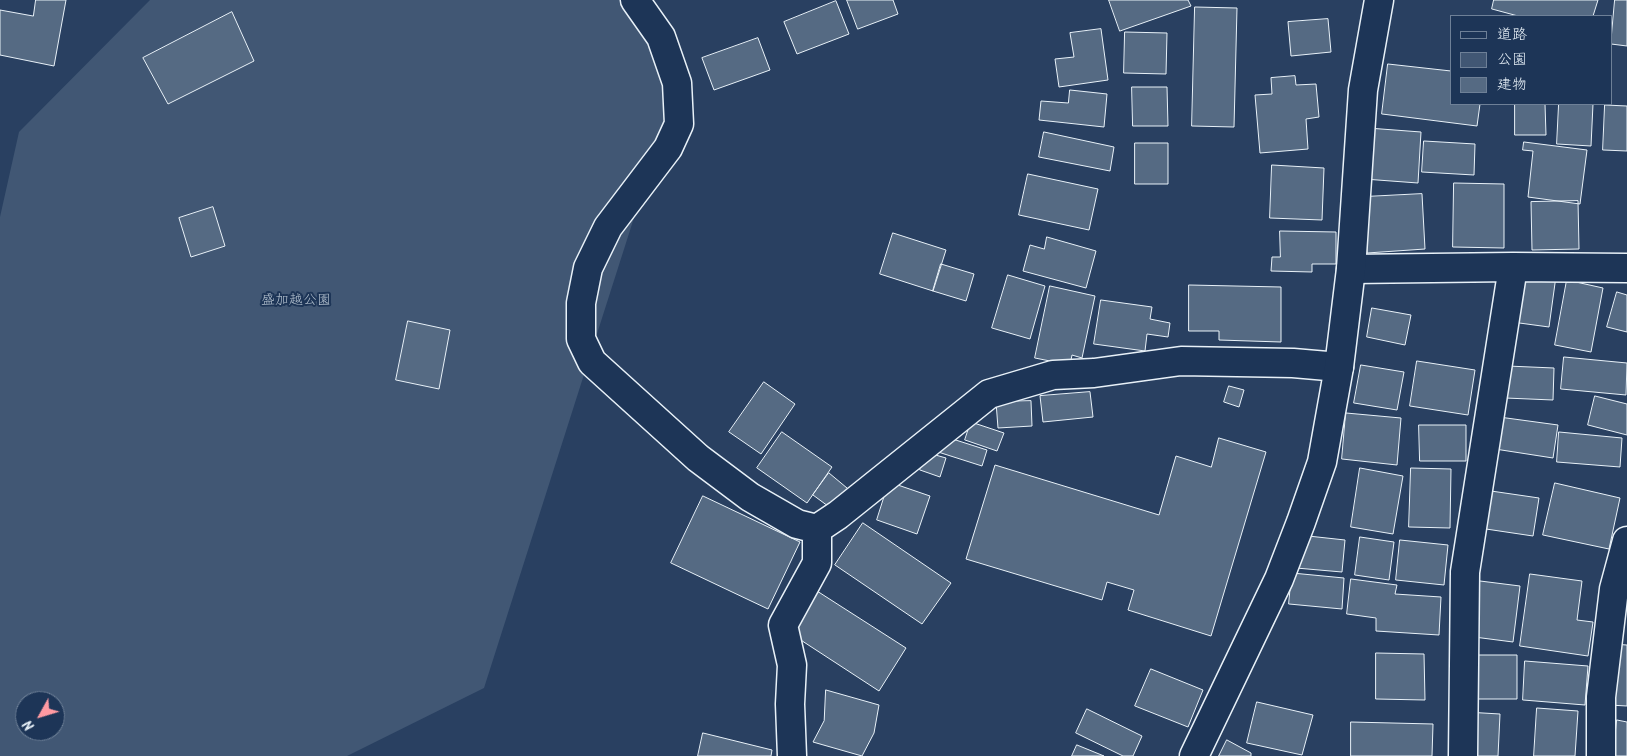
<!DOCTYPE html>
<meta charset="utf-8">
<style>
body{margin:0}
#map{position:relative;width:1627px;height:756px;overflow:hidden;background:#294061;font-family:Kalam,"Klee One",sans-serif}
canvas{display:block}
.legend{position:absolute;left:1450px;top:15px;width:162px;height:90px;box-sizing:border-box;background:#1d3557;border:1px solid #6e8097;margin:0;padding:6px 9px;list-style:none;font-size:15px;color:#e8f1f8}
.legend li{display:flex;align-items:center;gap:10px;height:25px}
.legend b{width:25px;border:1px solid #6e8097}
.north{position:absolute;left:15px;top:691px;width:50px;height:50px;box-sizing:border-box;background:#1d3557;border:1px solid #6e8097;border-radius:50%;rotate:231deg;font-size:14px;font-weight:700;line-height:20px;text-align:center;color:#e8f1f8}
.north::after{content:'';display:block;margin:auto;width:18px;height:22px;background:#ff9aa2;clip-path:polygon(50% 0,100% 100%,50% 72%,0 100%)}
</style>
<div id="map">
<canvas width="1627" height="756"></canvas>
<ul class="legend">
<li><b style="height:6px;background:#1d3557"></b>道路</li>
<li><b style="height:14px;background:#415774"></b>公園</li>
<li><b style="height:14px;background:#556a83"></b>建物</li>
</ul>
<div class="north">N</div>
</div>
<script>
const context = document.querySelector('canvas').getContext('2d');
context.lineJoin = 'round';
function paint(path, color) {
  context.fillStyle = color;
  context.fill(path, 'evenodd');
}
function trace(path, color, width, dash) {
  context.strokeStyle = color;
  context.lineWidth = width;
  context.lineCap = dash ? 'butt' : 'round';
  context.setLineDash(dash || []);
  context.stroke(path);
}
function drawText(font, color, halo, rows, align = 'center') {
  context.font = font + ' Kalam,"Klee One",sans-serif';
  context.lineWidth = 4;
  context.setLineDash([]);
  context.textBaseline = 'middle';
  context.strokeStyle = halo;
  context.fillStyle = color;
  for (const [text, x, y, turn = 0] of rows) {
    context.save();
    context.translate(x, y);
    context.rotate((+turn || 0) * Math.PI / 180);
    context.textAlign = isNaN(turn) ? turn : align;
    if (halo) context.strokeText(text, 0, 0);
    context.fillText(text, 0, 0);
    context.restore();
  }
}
const green = new Path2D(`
 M150,0H623L677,83L484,688L347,756H0V217L19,132ZM25,701H55V731H25Z`);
const building = new Path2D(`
 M36,0H66L54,66L0,55V10L33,16Z
 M847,0H893L898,14L858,29Z
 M1109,0H1188L1191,6L1120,31Z
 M1494,0H1598L1593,16H1518L1492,9Z
 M1615,0H1627V46L1611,44Z
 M836,1L849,34L797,54L784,22Z
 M1195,7L1237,8L1234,127L1192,126Z
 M232,12L254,61L168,104L143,58Z
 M1328,19L1331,52L1291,56L1288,22Z
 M1101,29L1108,80L1059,87L1055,59L1074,57L1070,33Z
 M1125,32L1167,33L1166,74L1124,73Z
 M758,38L770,70L714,90L702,58Z
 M1388,64L1451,71V104H1480L1477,126L1382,114Z
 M1295,76L1296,85L1316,84L1319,117L1306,119L1308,149L1260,153L1255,95L1272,94L1271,78Z
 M1132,87H1167L1168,126H1133Z
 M1070,90L1107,94L1104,127L1039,120L1041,101L1068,103Z
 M1515,104H1545L1546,135H1515Z
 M1559,104H1593L1591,146L1557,144Z
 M1605,105L1627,106V151L1603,150Z
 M1368,128L1421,132L1418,183L1364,179Z
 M1044,132L1114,147L1110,171L1039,157Z
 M1424,141L1475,144L1474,175L1422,172Z
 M1524,142L1587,150L1580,204L1528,197L1533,151L1523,150Z
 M1135,143H1168V184H1135Z
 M1272,165L1324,168L1322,220L1270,218Z
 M1028,174L1098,189L1089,230L1019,215Z
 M1454,183L1504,184V248L1453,247Z
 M1422,194L1425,249L1367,253L1364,197Z
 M1578,201L1579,249L1532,250L1531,202Z
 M213,207L225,246L191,257L179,218Z
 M1280,231L1336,232V264H1312V272L1271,271L1272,257H1280Z
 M893,233L946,250L933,291L880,274Z
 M1047,237L1096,251L1086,288L1023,271L1030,245L1044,249Z
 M941,264L974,274L966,301L933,291Z
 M1526,272L1556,276L1549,327L1512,322L1517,286L1524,287Z
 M1008,275L1045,286L1030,339L992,328Z
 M1567,280L1603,288L1591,352L1555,345Z
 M1189,285L1281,287V342L1219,340V331H1189Z
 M1050,286L1095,296L1082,358L1072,355L1070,365L1035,358Z
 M1617,292L1627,295V332L1607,327Z
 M1101,300L1152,307L1150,319L1170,323L1168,337L1147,334L1145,351L1094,344Z
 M1372,308L1411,315L1405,345L1367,337Z
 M408,321L450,330L439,389L396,380Z
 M1564,357L1627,363L1626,395L1561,389Z
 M1417,361L1475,370L1468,415L1410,406Z
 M1361,365L1404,372L1397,410L1354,403Z
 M1507,366L1554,368L1553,400L1505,398Z
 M764,382L795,404L761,454L729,432Z
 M1229,386L1244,390L1239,407L1224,402Z
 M1090,392L1093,417L1043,422L1040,396Z
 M1595,396L1627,404V435L1588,425Z
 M1031,401L1032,426L998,428L996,402Z
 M1346,413L1401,418L1397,465L1342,459Z
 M1499,417L1558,425L1553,458L1495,449Z
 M971,422L1004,433L997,451L965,440Z
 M1419,425H1466V461H1420Z
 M782,432L832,467L807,503L757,468Z
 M1559,432L1622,438L1620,467L1557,462Z
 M940,435L987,450L982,466L935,451Z
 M1219,438L1266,452L1211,636L1128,610L1134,590L1107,582L1102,600L966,559L995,465L1159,515L1176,456L1211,467Z
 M925,452L946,458L940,477L920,470Z
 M1360,468L1403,476L1393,534L1351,527Z
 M1411,468L1451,469L1450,528L1409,527Z
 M829,473L853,493L832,509L813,495Z
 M889,482L930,496L917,534L877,520Z
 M1555,483L1620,498L1609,549L1543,535Z
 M1491,491L1539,498L1533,536L1486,529Z
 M703,496L800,542L768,609L671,563Z
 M863,523L951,583L922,624L835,565Z
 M1299,535L1345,540L1342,572L1296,568Z
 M1360,537L1394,542L1389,580L1355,575Z
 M1400,540L1448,545L1444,585L1396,580Z
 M1292,573L1344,578L1342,609L1289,604Z
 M1530,574L1582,581L1577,620L1593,622L1588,656L1520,646Z
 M1351,579L1397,585L1395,594L1441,597L1439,635L1376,631V618L1347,614Z
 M1480,581L1520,586L1513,642L1474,637Z
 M817,591L906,648L879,691L790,633Z
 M1611,644L1627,645V706L1609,705Z
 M1376,653L1424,654L1425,700L1376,699Z
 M1475,655H1517V699H1474Z
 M1525,661L1588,666L1585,705L1523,700Z
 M1151,669L1203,690L1188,727L1135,706Z
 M826,690L879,705L874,733L862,756L813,742L824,721Z
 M1257,702L1313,715L1302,755L1247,743Z
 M1537,708L1578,711L1575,756H1534Z
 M1087,709L1142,736L1133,756H1123L1076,733Z
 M1466,712L1500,714L1498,756H1464Z
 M1617,720L1627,722V756H1613Z
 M1351,722L1433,724L1432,756H1351Z
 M703,733L772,750L771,756H698Z
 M1227,740L1251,753V756H1219Z
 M1077,745L1104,756H1072Z`);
const street = new Path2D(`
 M635,0L661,37L677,83L679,124L668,148L608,227L588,268L581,303V339L592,362L698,458L750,497L797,524L817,529
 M1351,269L1513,267L1627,268
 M817,529L838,515L989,394L1053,375L1094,373L1181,361L1293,363L1339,367
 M792,756L790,704L792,665L783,625L817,563V529
 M1463,756L1465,572L1513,267
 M1601,756V697L1614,589L1627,541`);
const secondary = new Path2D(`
 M1194,756L1279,579L1301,522L1322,462L1339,367L1351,269L1363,90L1379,0`);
const parkNames = [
 ["盛加越公園",296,302]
];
paint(green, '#415774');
paint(building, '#556a83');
trace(building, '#e8f1f8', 1);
trace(street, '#e8f1f8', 31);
trace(secondary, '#e8f1f8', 31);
trace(street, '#1d3557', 28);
trace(secondary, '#1d3557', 28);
drawText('14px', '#b6c3d0', '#1d3557', parkNames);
</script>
